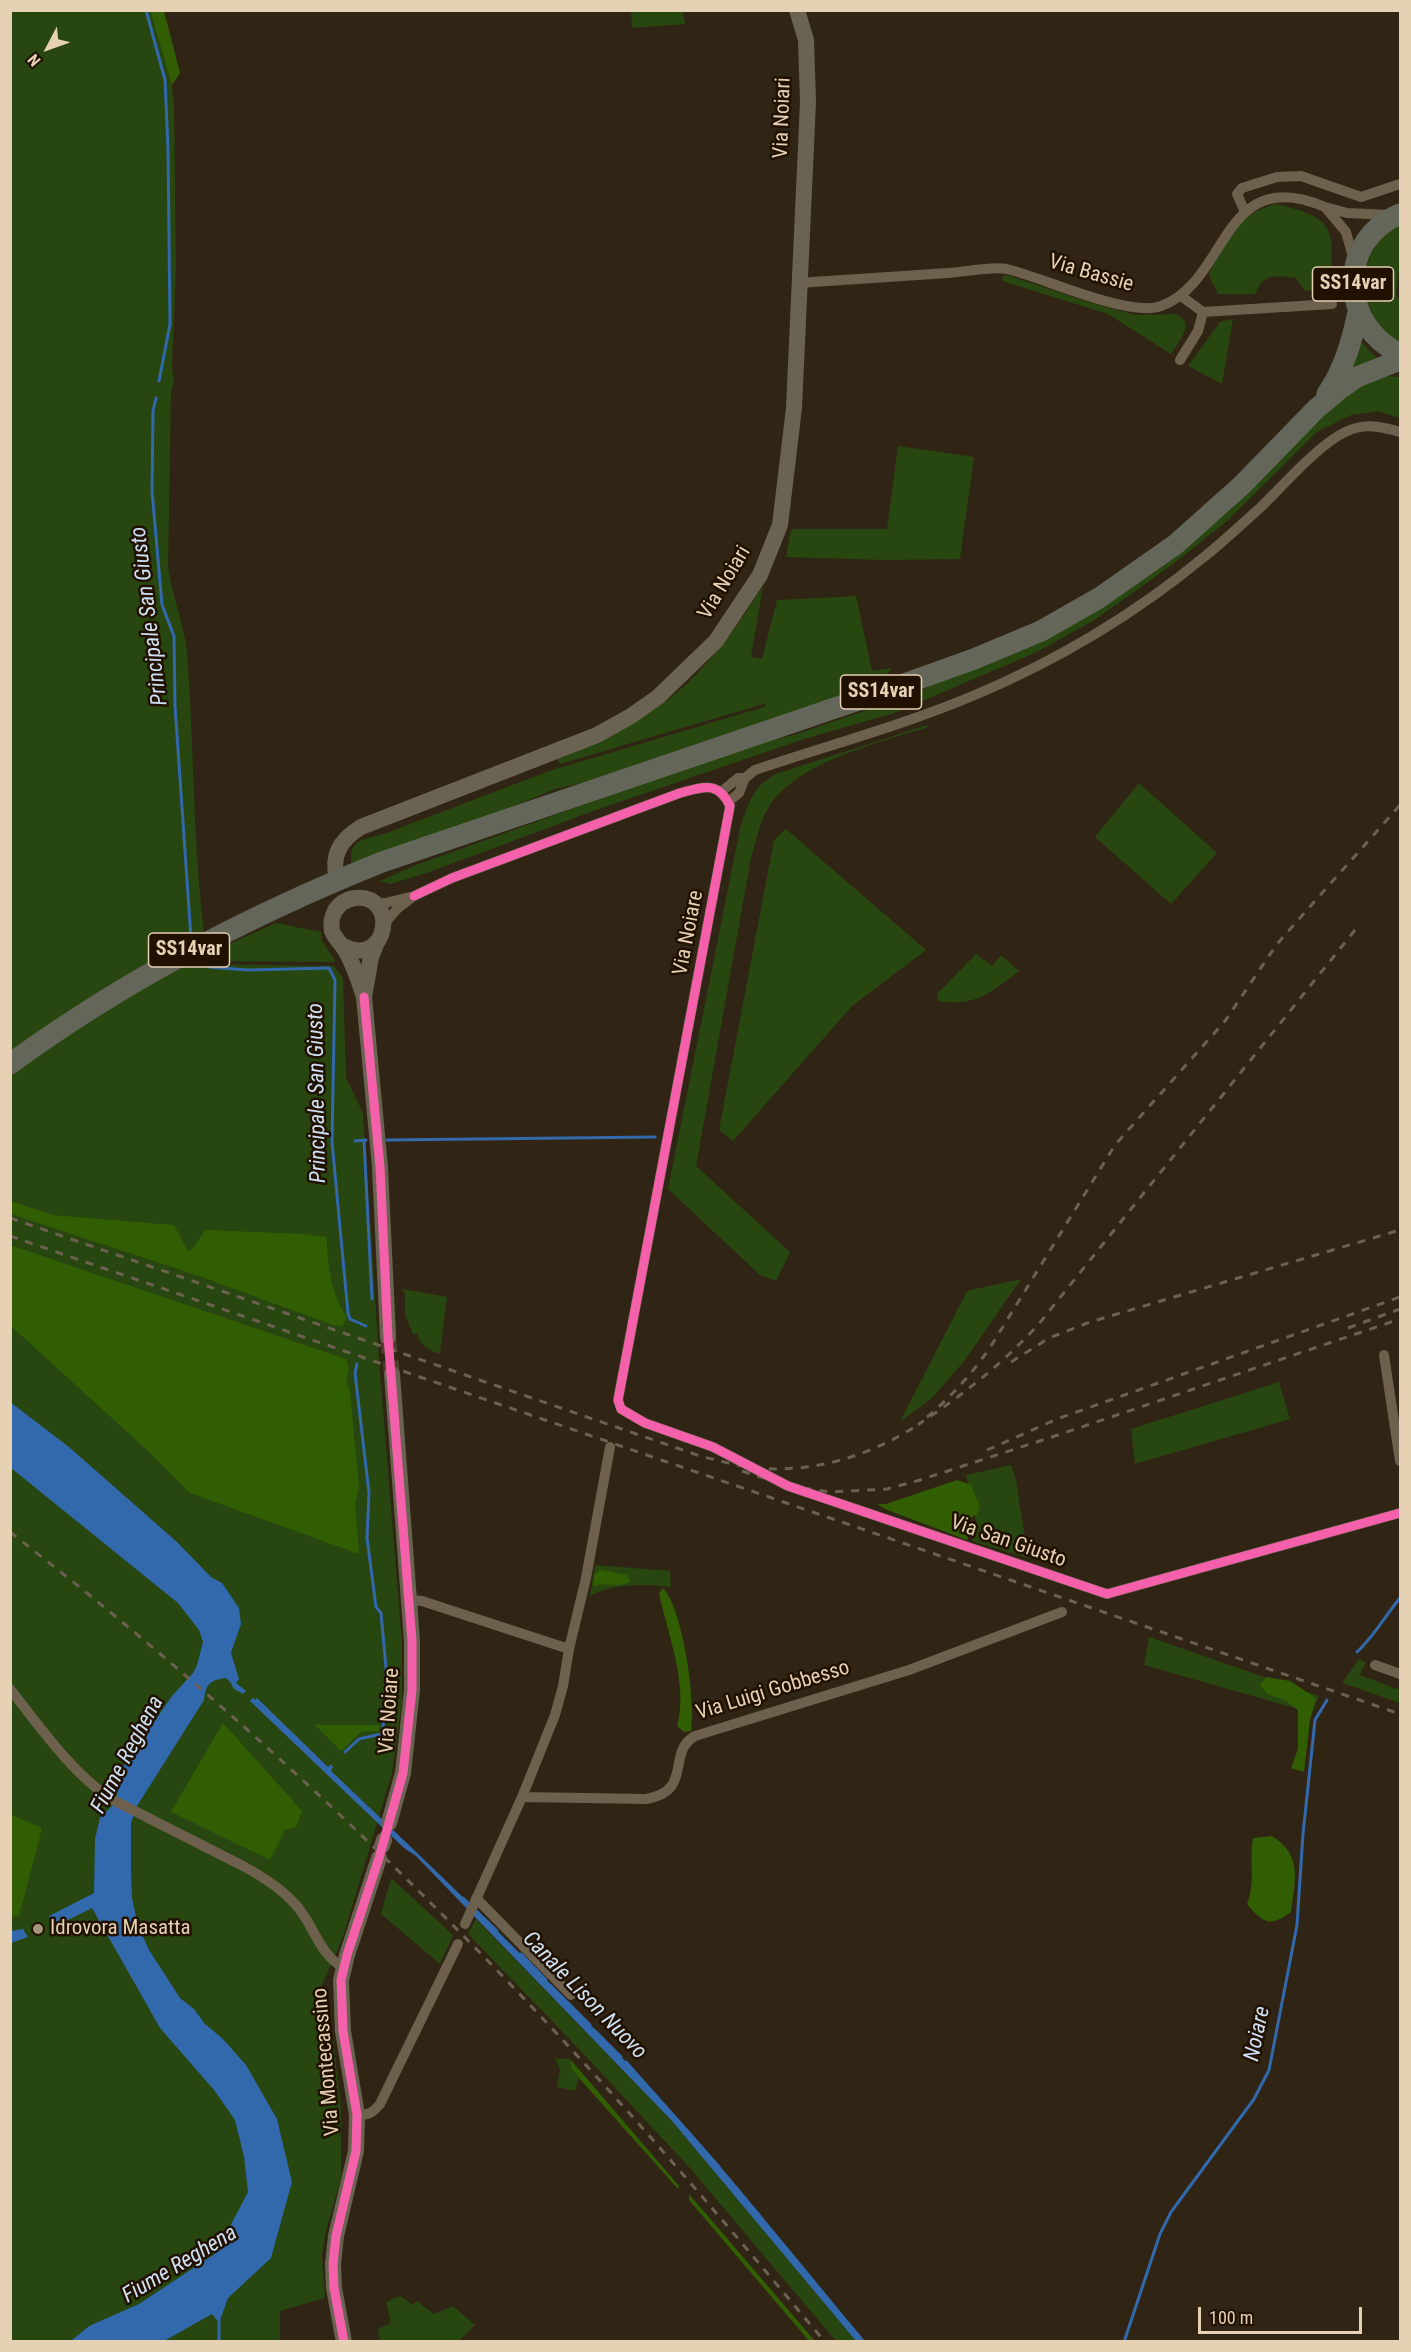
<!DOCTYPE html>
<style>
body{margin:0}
#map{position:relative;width:1411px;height:2352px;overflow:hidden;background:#302515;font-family:"Roboto Condensed",sans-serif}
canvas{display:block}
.frame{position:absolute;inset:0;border:12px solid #e6d1b5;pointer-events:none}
.north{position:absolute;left:18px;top:18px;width:60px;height:60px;-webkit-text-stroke:4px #201100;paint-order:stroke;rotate:229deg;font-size:16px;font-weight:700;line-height:24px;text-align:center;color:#e6d1b5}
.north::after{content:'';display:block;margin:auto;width:21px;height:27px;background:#e6d1b5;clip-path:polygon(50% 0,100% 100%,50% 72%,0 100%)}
.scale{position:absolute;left:1198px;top:2307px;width:164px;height:27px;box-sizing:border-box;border:3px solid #e6d1b5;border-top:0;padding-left:8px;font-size:18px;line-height:21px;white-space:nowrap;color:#e6d1b5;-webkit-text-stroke:4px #201100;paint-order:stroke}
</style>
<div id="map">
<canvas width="1411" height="2352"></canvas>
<div class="frame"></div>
<div class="north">N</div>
<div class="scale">100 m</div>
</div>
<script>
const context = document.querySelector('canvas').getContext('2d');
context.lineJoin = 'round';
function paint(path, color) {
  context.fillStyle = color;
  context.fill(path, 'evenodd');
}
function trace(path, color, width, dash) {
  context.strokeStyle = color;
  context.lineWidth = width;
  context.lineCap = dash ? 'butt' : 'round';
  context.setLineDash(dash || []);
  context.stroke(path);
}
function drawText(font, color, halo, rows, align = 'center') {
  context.font = font + ' "Roboto Condensed",sans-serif';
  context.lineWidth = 5;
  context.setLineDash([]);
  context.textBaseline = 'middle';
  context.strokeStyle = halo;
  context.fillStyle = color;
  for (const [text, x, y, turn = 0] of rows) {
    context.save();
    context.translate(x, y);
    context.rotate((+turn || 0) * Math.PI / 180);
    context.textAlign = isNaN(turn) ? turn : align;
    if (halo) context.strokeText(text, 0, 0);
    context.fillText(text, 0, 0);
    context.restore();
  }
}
const green = new Path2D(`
 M11,11H150L172,85L174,105L176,267L172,366L174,381L171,393L168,567C172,596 184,623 187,652C195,754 192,858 208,959L209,953L276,923L321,932L322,941L336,962L209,961V964L334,966L343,978L346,1078L363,1113L380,1372L402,1643V1702L392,1773L343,1937L320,1990L333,2038L341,2110V2178L326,2231L322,2255L325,2298L280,2311V2341L11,2342Z
 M631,11H683L685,24L632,28Z
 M1276,204C1338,218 1334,230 1330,289L1305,291L1296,278C1275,275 1263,273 1255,294H1218L1209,275C1217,253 1233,225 1254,213C1260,209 1269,206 1276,204Z
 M1400,224V264L1396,292L1400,303V344L1381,330L1364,298L1365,266L1377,243L1391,229Z
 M1007,275L1088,302L1135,315L1175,314C1197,322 1179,341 1171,354L1108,314L1002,281L1003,276Z
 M1233,319L1222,384L1188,366L1220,322Z
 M1359,340L1379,360L1343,379Z
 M1386,376L1400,377V418L1378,411L1351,415L1317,432L1226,522L1173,564L1096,619L1037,652L894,713L801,740L596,810L432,871L391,884L380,881L416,865L752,744L794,735L917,693L1194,540L1231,509L1336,401L1357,387Z
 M898,446L974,457L960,559L885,560L786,557L791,529H887Z
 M763,586L751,657L762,659L777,600L856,596L872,671L892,668L879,683L608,777L555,789L500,812L353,868C345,841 363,839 384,834L549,771L764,707L767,703L560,764L557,759C590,744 625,729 655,709C701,678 734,632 763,586Z
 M927,725L928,727C879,743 794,762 767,810C759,824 756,842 751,858L696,1166L790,1252L776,1281L760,1275L668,1189L741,824C750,801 753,786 776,774Z
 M1139,783L1217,853L1171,904L1095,837Z
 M786,829L926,950L852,1006L733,1141L719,1130L774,840Z
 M976,954L992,966L1001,955L1019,971C990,993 976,1007 938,1001L937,994Z
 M1021,1279L965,1360L933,1397L900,1422L967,1291Z
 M402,1289L447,1297L440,1354C427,1349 422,1347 417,1334H413L405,1314V1293Z
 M1279,1382L1290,1419L1135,1464L1131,1429Z
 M1011,1465L1016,1480L1028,1558L972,1541L976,1522L966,1475Z
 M595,1565L670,1571L671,1587C643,1584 615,1583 590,1596Z
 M1149,1637L1319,1696L1312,1713L1144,1665Z
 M1359,1659L1366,1662L1360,1675L1400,1690V1703L1342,1683Z
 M391,1878L453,1935L440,1964L381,1914Z
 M476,1919L672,2121L856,2341H836L690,2168L579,2049L468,1934Z
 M555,2058L570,2059L571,2068L579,2078L575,2091L557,2087L560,2069Z
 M400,2296L413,2305L417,2301L434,2314L453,2306L475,2325L459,2341H380L378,2329L391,2323L386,2302Z`);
const forest = new Path2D(`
 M150,11H164L180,73L172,85Z
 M11,1201L52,1215L173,1225C180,1233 181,1243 189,1251L193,1248L205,1230L303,1234L327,1237C327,1264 331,1294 347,1317L342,1326L333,1325L196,1275L11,1214Z
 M10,1245L346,1359L349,1370L346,1381L350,1392L359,1487L355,1503L359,1554L190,1493L147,1450L11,1326Z
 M957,1480L971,1485L980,1507L977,1514L967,1520L970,1526L967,1540L885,1509L877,1504H886Z
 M600,1570L627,1575L630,1582C617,1588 609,1582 594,1586V1575Z
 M663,1588C683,1609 696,1702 691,1731L684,1732L677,1726C689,1686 667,1632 659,1593Z
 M1266,1677L1290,1681L1316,1698L1310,1720L1304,1772L1291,1768L1298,1749V1710L1285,1700L1267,1694L1260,1685Z
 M223,1723L302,1811L296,1827L285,1830L270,1860L171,1812Z
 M315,1725H379V1731L361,1732L341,1751Z
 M11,1815L42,1828L19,1916L11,1917Z
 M1272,1836C1303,1855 1295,1881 1291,1912C1271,1927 1263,1924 1247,1904C1256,1883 1249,1860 1253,1838Z
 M570,2059L679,2186L678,2189L579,2078L571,2068Z
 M689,2194L815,2341H809L689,2200Z`);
const water = new Path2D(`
 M10,1402L69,1447L177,1542L211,1577L222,1583L239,1608L241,1624L231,1653L239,1679L236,1683L246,1691L243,1694L233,1688L231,1683L226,1678C210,1680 206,1684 204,1700L137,1806L131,1823V1871L132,1898L138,1926L149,1950L180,1998L194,2009L205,2024L223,2039L246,2065L277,2119L292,2182L271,2258L228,2298L219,2323L212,2314L164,2341H71L89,2326L139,2304L216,2253L248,2192L244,2157L235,2120L214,2090L160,2028L92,1908L54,1927L49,1916L94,1893L95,1839L100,1818L111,1807L117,1796L116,1777L172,1696L193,1673L197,1665L203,1642L199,1630L178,1603L11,1468Z
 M253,1698L255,1700L257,1698L328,1767L331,1764L333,1767L331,1771C438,1872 544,1974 644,2081C722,2164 792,2254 865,2341H856L672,2121L416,1856L404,1848L250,1701Z
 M23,1929L28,1937L11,1943V1931Z`);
const stream = new Path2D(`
 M146,10L165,80L168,148L170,324L159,381
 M156,398L153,411L152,491L162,605L174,636L175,706L191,938
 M209,967L248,970L329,968L335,980L332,1142L348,1313L350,1319L366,1326
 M364,1140L372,1299
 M387,1140L655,1137
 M355,1141L366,1140
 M1357,1652C1374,1636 1385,1616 1400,1598
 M345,1752L359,1739L381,1734L383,1731L386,1668L381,1613L376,1607L367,1538L369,1493L355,1373L357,1364
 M463,1898L497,1931
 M521,1954L546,1980
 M550,1985L590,2025
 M594,2030L621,2057
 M626,2062L719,2167
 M219,2319V2342
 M1124,2342L1160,2234L1171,2212L1254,2099L1269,2070L1297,1925L1303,1834L1315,1720L1327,1700`);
const secondaryTunnel = new Path2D(`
 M388,1337L392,1374`);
const street = new Path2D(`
 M1245,212L1237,194L1242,188L1277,177L1301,176L1361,197L1400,184
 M1354,261L1346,232L1325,207L1347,213L1390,215
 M798,283C848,280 898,276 948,273C965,272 992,266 1007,269C1042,277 1129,318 1161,306C1229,282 1221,162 1325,207
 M1181,296L1203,312L1332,304
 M1180,360L1198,331L1203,312
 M745,778L755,770C829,745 904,725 975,695C1058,660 1135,614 1204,557C1224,541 1243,523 1262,506C1285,484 1326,435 1356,428C1371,424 1386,428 1400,432
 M721,792L738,778H745L739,793L728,802
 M414,896L452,878L680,793C703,787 718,780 730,806L618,1400L621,1409L645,1423L713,1447L788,1486L1107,1594L1400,1513
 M375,904L385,903L414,896L398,908L384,924
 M1384,1355L1400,1461
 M408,1600L422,1601L569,1649
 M1375,1665L1400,1674
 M10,1689C40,1727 71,1772 111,1799L245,1867C263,1877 281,1888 295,1904C314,1924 318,1954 344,1968
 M522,1797L646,1799C694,1791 666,1752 695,1736L909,1670L1062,1612
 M476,1898L571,1995
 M465,1924L522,1797L555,1715L563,1686L569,1649L586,1578L610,1447
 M357,2115C368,2115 373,2113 380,2104L458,1944`);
const secondary = new Path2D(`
 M337,879C331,855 340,840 361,827L597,735L631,716L658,697L716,641L760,575L780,525L794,408L808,102L806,40L797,10
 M343,946C389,969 399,893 355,898C346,899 337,905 334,913C331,919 331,925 332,931C335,939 341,943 345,950C354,965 359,981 364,997L371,957L377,942
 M364,997L380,1167L388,1337
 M389,1823L403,1773L412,1690V1641L392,1374
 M382,1846L384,1840
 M344,2342L334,2288L333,2264L336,2236L356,2151L357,2115L343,2031L341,1980L347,1955L379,1858`);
const highway = new Path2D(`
 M1400,214C1336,241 1340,325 1400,354
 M1327,394C1344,369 1352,341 1358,312
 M10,1064C126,979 250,915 382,862L879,693L974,659L1041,631L1099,598L1176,544L1242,485L1316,409L1340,389L1357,377L1400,360`);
const rail = new Path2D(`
 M1355,930L1038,1325C1001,1365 964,1394 919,1424C949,1399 969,1378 991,1346L1115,1145L1225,1021L1277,944L1400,805
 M10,1218L703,1457C718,1460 733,1465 748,1467C809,1475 869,1457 919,1424
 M10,1236L1400,1714
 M1348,1328L1400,1309
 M1011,1362L1049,1338L1090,1322L1400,1230
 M987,1450L1057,1419L1400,1297
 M742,1471L788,1486L831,1492L887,1489L920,1480L1058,1435L1400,1319
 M10,1532C211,1688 399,1862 571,2049C659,2144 742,2243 825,2342`);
const cycleway = new Path2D(`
 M414,896L452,878L680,793C703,787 718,780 730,806L618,1400L621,1409L645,1423L713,1447L788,1486L1107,1594L1400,1513
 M344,2342L334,2288L333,2264L336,2236L356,2151L357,2115L343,2031L341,1980L347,1955L379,1858L403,1773L412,1690V1641L388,1337L380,1167L364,997`);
const markers = [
 [38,1929,6,"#a6957d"]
];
const shields = [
 [1353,284,81],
 [881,692,81],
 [189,950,81]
];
const shieldNames = [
 ["SS14var",1353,284],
 ["SS14var",881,692],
 ["SS14var",189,950]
];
const streetNames = [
 ["Via Noiari",783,118,-88],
 ["Via Bassie",1091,274,16],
 ["Via Noiari",725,583,-59],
 ["Via Noiare",689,933,-79],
 ["Via San Giusto",1008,1542,19],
 ["Via Luigi Gobbesso",773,1691,-17],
 ["Via Noiare",390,1711,-86],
 ["Via Montecassino",327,2062,-95]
];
const poiNames = [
 ["Idrovora Masatta",50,1929]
];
const waterNames = [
 ["Principale San Giusto",150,616,-97],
 ["Principale San Giusto",318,1093,-91],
 ["Fiume Reghena",128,1755,-62],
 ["Canale Lison Nuovo",584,1996,46],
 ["Noiare",1258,2034,-78],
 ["Fiume Reghena",180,2265,-31]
];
paint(green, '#28460f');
paint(forest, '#325e03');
paint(water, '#3268ac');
trace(stream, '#3268ac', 3);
trace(secondaryTunnel, '#4b3f2d', 16, [16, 8]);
trace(street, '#6d604c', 10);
trace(secondary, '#6b6351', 16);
trace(highway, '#636658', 21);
trace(rail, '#6c6151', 3, [8, 8]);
trace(cycleway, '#f560ab', 9);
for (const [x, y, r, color] of markers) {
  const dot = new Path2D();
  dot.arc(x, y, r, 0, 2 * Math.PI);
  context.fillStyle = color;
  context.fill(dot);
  trace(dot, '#201100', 2);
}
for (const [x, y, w] of shields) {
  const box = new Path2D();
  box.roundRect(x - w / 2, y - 17, w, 34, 4.5);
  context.fillStyle = '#201100';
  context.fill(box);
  trace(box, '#e6d1b5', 1.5);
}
drawText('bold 20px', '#e6d1b5', null, shieldNames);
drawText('21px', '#e6d1b5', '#201100', streetNames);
drawText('21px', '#e6d1b5', '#201100', poiNames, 'left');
drawText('italic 22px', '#d0e0f5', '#201100', waterNames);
</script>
